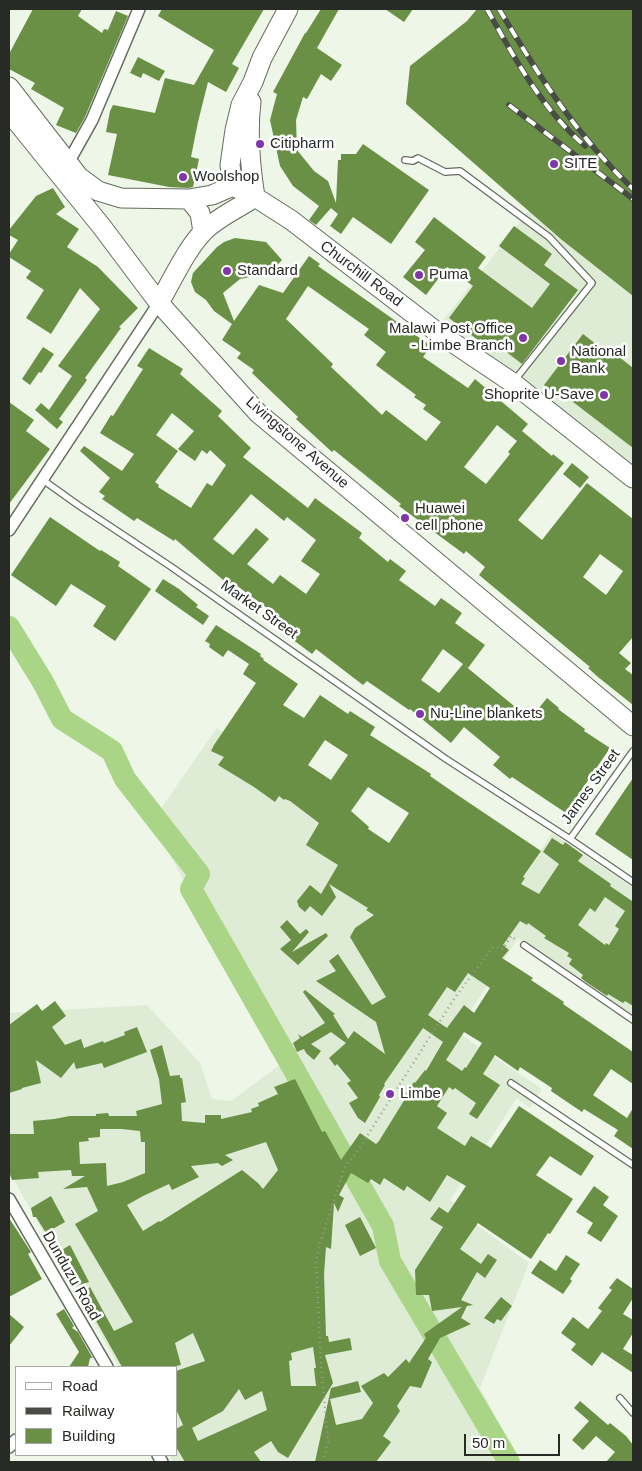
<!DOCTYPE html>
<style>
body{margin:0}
#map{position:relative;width:642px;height:1471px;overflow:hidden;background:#edf6e7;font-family:Arial,sans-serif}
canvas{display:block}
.frame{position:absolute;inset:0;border:10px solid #272a25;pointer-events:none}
.legend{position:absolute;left:15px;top:1366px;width:162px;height:90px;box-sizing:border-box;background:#fff;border:1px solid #a9aaa8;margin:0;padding:6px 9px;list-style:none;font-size:15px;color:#272a25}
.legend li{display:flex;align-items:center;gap:10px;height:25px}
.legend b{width:25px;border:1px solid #a9aaa8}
.scale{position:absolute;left:464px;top:1434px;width:96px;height:22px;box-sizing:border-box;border:2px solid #272a25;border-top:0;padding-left:6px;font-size:15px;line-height:18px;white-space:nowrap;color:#272a25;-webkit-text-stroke:4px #fff;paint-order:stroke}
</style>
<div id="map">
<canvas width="642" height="1471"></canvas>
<div class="frame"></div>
<ul class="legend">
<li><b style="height:6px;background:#fff"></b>Road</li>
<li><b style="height:6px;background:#484c45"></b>Railway</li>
<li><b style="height:14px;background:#699045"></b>Building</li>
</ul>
<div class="scale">50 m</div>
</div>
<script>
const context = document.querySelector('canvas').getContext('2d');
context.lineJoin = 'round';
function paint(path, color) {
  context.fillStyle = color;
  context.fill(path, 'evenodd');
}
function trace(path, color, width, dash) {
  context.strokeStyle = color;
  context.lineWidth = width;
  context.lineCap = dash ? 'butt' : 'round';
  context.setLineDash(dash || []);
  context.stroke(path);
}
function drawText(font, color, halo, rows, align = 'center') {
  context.font = font + ' Arial,sans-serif';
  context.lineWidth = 5;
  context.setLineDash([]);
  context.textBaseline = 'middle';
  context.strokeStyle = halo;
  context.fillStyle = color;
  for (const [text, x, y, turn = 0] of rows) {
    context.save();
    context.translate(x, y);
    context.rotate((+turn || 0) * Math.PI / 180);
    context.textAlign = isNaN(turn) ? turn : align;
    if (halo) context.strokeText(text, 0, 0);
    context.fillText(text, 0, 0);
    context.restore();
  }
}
const built = new Path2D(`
 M541,195L633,265V466L438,327Z
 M217,728L500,916L552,833L633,888V1016L518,938L457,1032L542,1089L530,1108L517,1098L450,1200L471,1214L470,1220L529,1263L480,1388L520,1462H173L169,1455H176V1367H119L9,1171V1013L147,1005L200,1063L212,1099L231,1101L281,1064L152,821Z`);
const river = new Path2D(`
 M9,627L43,682L62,719L112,751L125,779L199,874L191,889L383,1226L390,1261L509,1462`);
const building = new Path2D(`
 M33,9H82L78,16L102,33L104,29L108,30L116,11L128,16L85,117L76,133L56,125L64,108L31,89L35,83L9,69V54Z
 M162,9H264L232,64L239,68L226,92L208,82L198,122L191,157L199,159L193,187L188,188L169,187L108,175L117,134L106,132L110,111L113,105L155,113L165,78L194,85L214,50L158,16Z
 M321,9H339L317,48L342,65L331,81L321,74L307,99L303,97L296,120L297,150L314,171L328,181L336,203L338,160H341V154H356L363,144L429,190L391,244L353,217L341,234L330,226L338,214L331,208L316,225L309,220L319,206L293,186L280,166L270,120L277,94L273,92L305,33H306Z
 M385,9H413L404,22Z
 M477,9H633V296L562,240L406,104L410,66L467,21Z
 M138,57L165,71L159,81L143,73L141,78L130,73Z
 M53,188L65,207L56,214L79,229L67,247L98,267L138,308L119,327L121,328L85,378L87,380L59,419L63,422L57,429L35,410L41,403L49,410L72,376L58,366L100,309L80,288L51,334L26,318L44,290L26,278L31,271L9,257V254L18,240L9,235V230L36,196Z
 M434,217L486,257L478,268L532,308L550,284L499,246L514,226L552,254L544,265L578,290L522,364L500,347L495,353L449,318L473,286L447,267L426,295L403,277L425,250L415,242Z
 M235,238L266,242L282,260L270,273L240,279L223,293L234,321L259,285L283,293L309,256L320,264L318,266L431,346L423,357L468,388L475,379L528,424L522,431L552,456L553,454L564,463L518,520L542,540L587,483L633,519V637L619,653L631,663L625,669L633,675V705L598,677L588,668L590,667L479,575L485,567L466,551L464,554L399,506L401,504L334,450L332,452L296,419L298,417L252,373L254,370L237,358L241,353L222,340L232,324L214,311L206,300L195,292L191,282L193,273L217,247L224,242ZM308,286L369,329L364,335L386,352L376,365L416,395L414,397L426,405L423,409L441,422L426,441L386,410L382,415L331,367L333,364L286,319ZM497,425L517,441L508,452L510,454L486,484L464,467ZM600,554L623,571L606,595L583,577Z
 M583,334L605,351L608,348L633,368V448L564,395L561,398L544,385Z
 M43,347L54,354L41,373L39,372L30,385L22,379Z
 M149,348L183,369L180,374L222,411L218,416L251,448L243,457L308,508L315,498L362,533L359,538L388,562L390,559L406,571L399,580L435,606L441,598L462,613L455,623L485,645L468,668L464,665L530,719L547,698L559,708L558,709L585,729L584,731L610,748L566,813L512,777L510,779L493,765L500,757L464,727L451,743L410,709L409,710L367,681L363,685L316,649L312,654L288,636L294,628L232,582L229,585L175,539L174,541L137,518L134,521L102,499L105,496L99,492L110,478L80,451L84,446L122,471L134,454L100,433L111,415L113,416L143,369L137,366ZM172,413L194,431L178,449L195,461L202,450L207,454L210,450L226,465L212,486L207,483L191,508L158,487L159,485L155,482L178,451L156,435ZM251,494L284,521L287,517L316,540L301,561L320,574L306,594L280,575L273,584L247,564L269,539L256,528L233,555L213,539ZM443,649L463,664L439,693L421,680Z
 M9,402L34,420L26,431L50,449L9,504Z
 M572,463L589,477L580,488L563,474Z
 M50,517L100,551L101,550L120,562L118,566L151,589L115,641L93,626L106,606L71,584L56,606L11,575Z
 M163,579L179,589L198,605L196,607L209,616L203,625L155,591Z
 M216,625L261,654L260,656L264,659L263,660L298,684L283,705L304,718L320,695L348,714L350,711L375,727L370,735L431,774L430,776L456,794L541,851L523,877L525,878L521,884L539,894L559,864L543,852L552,838L563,845L565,842L583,855L578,861L611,884L610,886L632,901L633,899V1006L625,1001L623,1003L608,994L607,996L586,982L581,978L583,975L569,964L572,959L567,956L569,953L544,938L546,936L528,923L527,925L520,921L503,945L509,950L502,958L533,978L531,980L564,1002L563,1004L633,1052V1084L611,1069L593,1095L627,1118L633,1108V1149L614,1136L618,1130L584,1109L582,1112L551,1091L552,1088L520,1067L518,1071L495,1055L483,1074L500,1085L477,1119L469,1114L476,1103L455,1088L453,1090L449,1087L437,1106L447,1113L437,1128L465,1146L471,1136L491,1148L519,1106L594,1156L581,1176L550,1156L536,1175L573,1199L550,1234L548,1233L531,1259L478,1223L460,1249L481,1264L488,1254L497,1260L485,1278L477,1272L461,1300L473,1305L467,1306L461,1318L471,1324L440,1338L428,1359L432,1362L421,1388L410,1386L397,1406L400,1411L383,1436L391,1442L376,1462H315L331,1388L358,1381L361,1392L330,1399L336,1425L362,1419L373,1403L361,1386L384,1373L388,1377L406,1359L409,1363L426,1338L424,1334L462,1307L432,1311L429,1295H416L415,1270L443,1227L430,1219L439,1207L448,1213L466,1186L447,1175L430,1202L407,1186L404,1191L384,1178L380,1185L371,1179L368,1183L351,1173L339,1195L344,1198L338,1212L334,1203L331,1249L326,1247L324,1274L326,1336H328L329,1342L350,1338L352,1350L325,1355L333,1383L288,1458L278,1452L271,1441L254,1452L261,1462H185L176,1447V1429L183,1425L176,1409V1371L205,1361L193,1333L175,1343L181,1365L171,1367H122L81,1294L90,1287L114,1331L133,1322L75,1224L98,1211L87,1187L63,1189L85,1176H72L71,1170L38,1172L39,1178L12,1180L9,1172L10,1134H34L33,1121L54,1119L70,1116H96V1114L108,1113L109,1116H137L136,1111L162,1104L159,1079L150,1050L162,1045L170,1076L180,1075V1078H182L186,1102L181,1103L182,1121L205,1123V1115H221V1119L252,1112L251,1109L259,1106L258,1103L278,1094L274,1087L295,1079L322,1132L325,1131L341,1160L360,1133L376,1144L379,1141L405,1099L403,1098L414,1082L415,1083L425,1070L426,1071L443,1042L423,1028L384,1084L385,1085L379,1095L380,1097L365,1123L358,1118L349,1103L358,1098L347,1083L351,1081L337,1064L335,1066L329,1058L346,1043L331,1032L311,1044L321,1051L314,1060L306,1053L304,1049L297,1052L293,1043L300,1038L298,1034L302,1037L325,1023L303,992L305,990L335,1014L333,1015L348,1039L354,1031L385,1054L376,1022L316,981L336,971L329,961L338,954L372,1005L386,997L350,937L355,928L374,915L366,910L368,908L329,884L336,897L322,916L310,906L305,912L299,907L297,901L310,885L321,894L338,865L306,845L319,823L290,801L285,799L284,800L279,796L275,802L254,787L218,765L224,757L211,751L214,745L256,683L243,674L249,664L228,650L223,657L209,647L210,644L205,641ZM325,740L348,755L331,780L308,765ZM368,787L409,813L389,843L368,829L369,827L351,811ZM605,897L625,911L615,926L619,929L609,945L606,943L605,945L578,925L590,908L595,912ZM468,973L490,988L474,1013L464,1005L447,1028L428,1015L447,987L455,992ZM464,1032L482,1043L466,1068L465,1067L462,1071L446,1060ZM100,1129H122L140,1131L141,1142H145V1173L123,1182L107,1186L106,1163L80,1164L79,1142L89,1141L88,1138L100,1137ZM266,1142L278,1170L263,1189L258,1183L242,1170L160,1222L159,1221L143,1231L127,1205L143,1196L169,1184L172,1190L199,1177L191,1166L218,1163L222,1166L233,1160L225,1155ZM313,1347L316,1368H314L316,1386H291L289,1361L292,1360L291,1353ZM239,1389L245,1400L262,1391L267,1410L198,1441L192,1428L223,1411Z
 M633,778V860L595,834Z
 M287,920L300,934L306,929L309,932L292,952L326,933L328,936L298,965L280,949L291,940L280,927Z
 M55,1001L66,1016L52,1027L65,1045L81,1039L84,1048L103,1041L104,1043L125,1035L124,1032L137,1027L147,1052L104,1068L102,1063L76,1069L74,1062L61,1078L36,1060L41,1083L22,1088V1089L9,1093V1025L37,1004L42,1011Z
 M594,1186L609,1197L603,1205L618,1216L601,1242L587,1233L593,1223L576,1212Z
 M51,1196L65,1222L46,1233L36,1217H33L31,1208Z
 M360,1217L376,1248L360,1256L345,1225Z
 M9,1218L31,1252L28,1254L42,1279L9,1297Z
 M70,1245L89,1282L76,1286L63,1265L57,1253Z
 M566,1255L580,1264L570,1279L572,1281L563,1294L531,1273L540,1260L556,1271Z
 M617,1278L633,1289V1298L623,1314L633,1320V1333L623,1349L633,1355V1373L602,1352L592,1366L571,1350L576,1344L561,1333L573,1317L588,1329L602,1311L598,1308L612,1290L609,1288Z
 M501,1297L512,1306L501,1321L497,1319L494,1324L484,1318Z
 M64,1309L74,1326L72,1328L78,1332L92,1357L93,1358H90L88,1367H69L79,1352L56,1314Z
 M9,1314L24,1327L9,1346Z
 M580,1401L608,1425L610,1423L626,1436L633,1445V1462H606L615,1452L596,1436L583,1450L572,1440L589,1421L574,1408Z`);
const path = new Path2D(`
 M323,1462L328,1442L321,1363L316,1262L320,1243L345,1166L355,1155L454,999L493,947L503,949L511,936L518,941`);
const service = new Path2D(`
 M405,160L413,161L418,158L445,172L460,171L549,237L592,283L514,381
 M43,480L78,505L170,566L446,759L570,839L633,882
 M570,839L633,751
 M524,945L633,1020
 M511,1083L633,1165
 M620,1398L633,1413`);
const minor = new Path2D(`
 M68,163L92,120L139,9
 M9,530L159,303
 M9,1199L107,1367
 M9,1447L16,1440
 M158,1455L162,1462`);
const trunk = new Path2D(`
 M9,87L79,177L98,191L121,198L189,199L212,195L233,186L255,197L291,220L437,332L513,383L633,478
 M251,102C247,134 250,165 255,197
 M9,112L102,227L159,303L258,413L633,726
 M233,186L230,165L235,130L241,105L253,82L262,58L288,9
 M189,199L200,213L203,232
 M159,303C172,281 186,249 204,231C218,217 239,208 255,197`);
const rail = new Path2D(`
 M487,9C515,59 541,108 585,146
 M499,9C539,76 576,135 633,189
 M509,105L633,199`);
const markers = [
 [260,144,5,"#8136a8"],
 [554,164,5,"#8136a8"],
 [183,177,5,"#8136a8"],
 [227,271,5,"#8136a8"],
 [419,275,5,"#8136a8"],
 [523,338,5,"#8136a8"],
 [561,361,5,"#8136a8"],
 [604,395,5,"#8136a8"],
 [405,518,5,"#8136a8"],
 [420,714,5,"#8136a8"],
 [390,1094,5,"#8136a8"]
];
const poiNames = [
 ["Citipharm",270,144],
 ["SITE",564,164],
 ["Woolshop",193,177],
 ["Standard",237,271],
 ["Puma",429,275],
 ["Malawi Post Office",513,329,"right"],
 ["- Limbe Branch",513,346,"right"],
 ["National",571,352],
 ["Bank",571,369],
 ["Shoprite U-Save",594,395,"right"],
 ["Huawei",415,509],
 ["cell phone",415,526],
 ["Nu-Line blankets",430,714],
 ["Limbe",400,1094]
];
const streetNames = [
 ["Churchill Road",361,274,37],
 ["Livingstone Avenue",297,443,41],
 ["Market Street",259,610,35],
 ["James Street",591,787,-54],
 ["Dunduzu Road",71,1276,60]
];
paint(built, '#deebd5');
trace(river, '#aad486', 22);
paint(building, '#699045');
trace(service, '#656c5f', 8);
trace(minor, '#656c5f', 14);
trace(trunk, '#656c5f', 21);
trace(path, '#979d93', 2.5, [1, 4]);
trace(service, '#fff', 5.5);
trace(minor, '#fff', 11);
trace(trunk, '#fff', 19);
trace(rail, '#484c45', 5.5);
trace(rail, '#fff', 4, [11]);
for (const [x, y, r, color] of markers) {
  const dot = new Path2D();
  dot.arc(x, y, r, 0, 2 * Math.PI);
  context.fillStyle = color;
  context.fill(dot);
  trace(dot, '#fff', 2);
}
drawText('15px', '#272a25', '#fff', poiNames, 'left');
drawText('15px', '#272a25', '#fff', streetNames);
</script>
